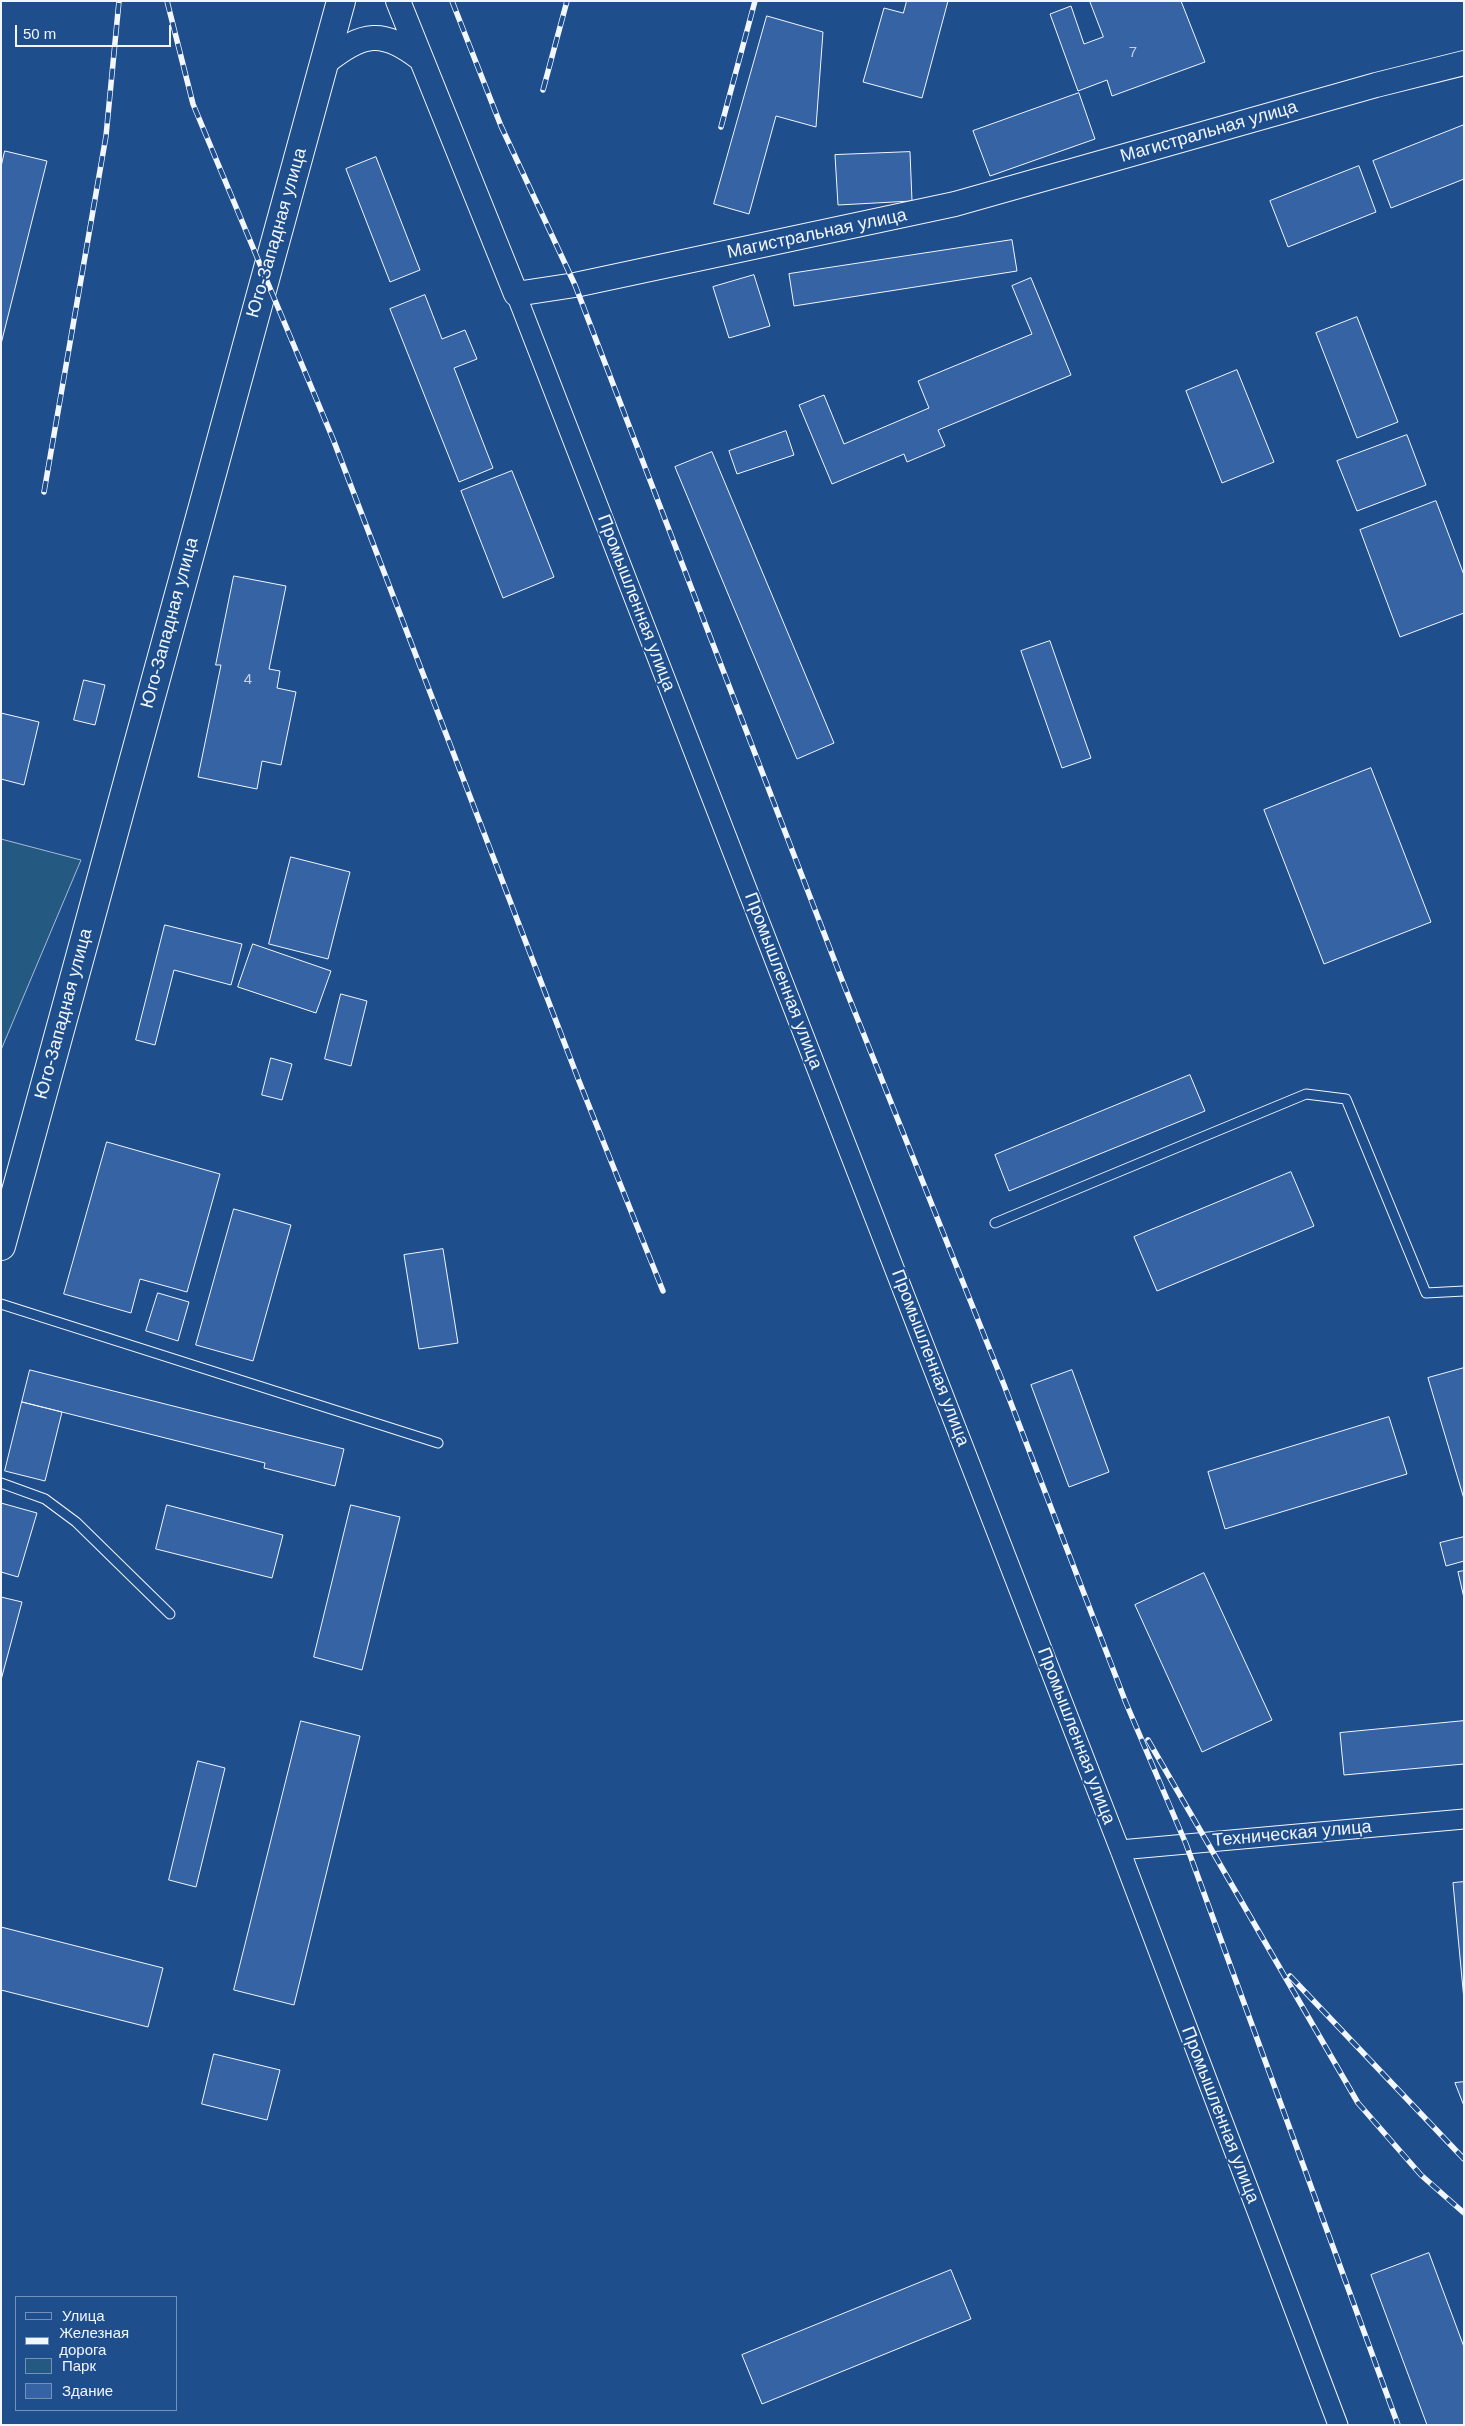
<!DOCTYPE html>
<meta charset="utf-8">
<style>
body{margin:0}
#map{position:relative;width:1465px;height:2426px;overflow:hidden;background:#1f4e8c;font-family:Helvetica,sans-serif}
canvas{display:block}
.frame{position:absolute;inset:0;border:2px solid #f2f6ff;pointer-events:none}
.legend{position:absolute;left:15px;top:2296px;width:162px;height:115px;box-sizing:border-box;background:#1f4e8c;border:1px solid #7391ba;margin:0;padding:6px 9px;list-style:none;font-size:15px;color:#f2f6ff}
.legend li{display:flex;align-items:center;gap:10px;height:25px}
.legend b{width:25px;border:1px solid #7391ba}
.scale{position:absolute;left:15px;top:25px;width:156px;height:22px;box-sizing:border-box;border:2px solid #f2f6ff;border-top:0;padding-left:6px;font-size:15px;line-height:18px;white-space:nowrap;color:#f2f6ff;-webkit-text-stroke:4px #1f4e8c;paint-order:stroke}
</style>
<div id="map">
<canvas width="1465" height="2426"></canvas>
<div class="frame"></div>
<ul class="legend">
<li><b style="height:6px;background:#1f4e8c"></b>Улица</li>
<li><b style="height:6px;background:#f2f6ff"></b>Железная дорога</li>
<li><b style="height:14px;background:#245a82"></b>Парк</li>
<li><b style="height:14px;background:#3563a3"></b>Здание</li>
</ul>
<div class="scale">50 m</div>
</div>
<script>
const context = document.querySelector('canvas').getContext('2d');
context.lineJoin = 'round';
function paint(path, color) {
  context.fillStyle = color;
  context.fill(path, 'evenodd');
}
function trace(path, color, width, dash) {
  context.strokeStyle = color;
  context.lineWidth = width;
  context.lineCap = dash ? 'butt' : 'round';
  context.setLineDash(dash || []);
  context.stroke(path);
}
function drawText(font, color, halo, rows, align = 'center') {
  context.font = font + ' Helvetica,sans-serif';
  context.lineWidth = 4;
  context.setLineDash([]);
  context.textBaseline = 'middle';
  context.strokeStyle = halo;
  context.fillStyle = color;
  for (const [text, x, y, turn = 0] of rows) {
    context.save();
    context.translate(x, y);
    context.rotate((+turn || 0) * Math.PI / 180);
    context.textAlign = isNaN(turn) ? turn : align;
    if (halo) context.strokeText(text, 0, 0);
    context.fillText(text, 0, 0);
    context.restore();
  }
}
const green = new Path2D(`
 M1,839L81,860L1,1050Z`);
const building = new Path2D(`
 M907,1H948L922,98L863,82L884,8L903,13Z
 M1090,1H1181L1205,62L1112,96L1107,80L1078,91L1050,14L1071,6L1084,44L1103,37Z
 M767,16L823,32L816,127L776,116L749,214L714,204Z
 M1079,93L1095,139L990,176L973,131Z
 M1464,125V179L1391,208L1373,161Z
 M5,151L47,161L1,344V167Z
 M910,152L912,201L838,205L835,155Z
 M376,157L420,270L390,282L346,169Z
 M1359,166L1376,212L1288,247L1270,201Z
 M1012,240L1017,271L794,306L789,274Z
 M754,275L770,326L729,338L713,287Z
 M1031,278L1071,375L938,430L945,446L907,462L904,454L832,484L799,405L824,395L844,444L929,408L918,381L1032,334L1012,286Z
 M425,295L442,339L465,330L477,359L454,368L493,468L459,482L390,309Z
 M1357,317L1398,422L1357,438L1316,333Z
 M1237,370L1274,462L1222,483L1186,391Z
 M786,431L794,455L737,474L729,451Z
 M1407,435L1426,485L1357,511L1337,461Z
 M712,452L834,743L797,759L675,467Z
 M512,471L554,577L503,598L461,491Z
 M1436,501L1464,575V613L1400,637L1360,530Z
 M234,576L286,586L269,669L280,671L277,688L296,692L281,765L262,761L257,789L198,777L221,665H216Z
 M1050,641L1091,758L1062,768L1021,651Z
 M84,680L105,685L95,725L74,720Z
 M1,713L39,722L24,785L1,779Z
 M1371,768L1431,922L1324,964L1264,810Z
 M291,857L350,872L328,959L269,944Z
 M165,925L242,944L231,985L174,970L155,1045L136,1040Z
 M253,944L331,971L316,1013L238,987Z
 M341,994L367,1001L351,1066L325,1059Z
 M271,1058L292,1064L282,1100L262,1095Z
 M1190,1075L1205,1111L1009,1191L995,1155Z
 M107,1142L220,1174L187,1292L140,1279L131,1313L64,1294Z
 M1291,1172L1314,1226L1157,1291L1134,1237Z
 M234,1209L291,1225L253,1361L196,1345Z
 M443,1249L458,1343L419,1349L404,1255Z
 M158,1293L189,1302L178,1341L146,1331Z
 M1464,1368V1499L1428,1378Z
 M30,1370L344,1449L335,1486L264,1468L265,1463L22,1402Z
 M1072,1370L1109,1472L1069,1487L1031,1385Z
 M22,1402L62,1412L45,1481L5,1471Z
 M1389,1417L1407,1474L1225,1529L1208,1472Z
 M1,1503L37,1513L18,1577L1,1572Z
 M167,1505L283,1535L272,1578L156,1549Z
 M351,1505L400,1517L362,1670L314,1657Z
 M1464,1537V1561L1446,1566L1440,1543Z
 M1464,1571V1598L1458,1572Z
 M1204,1573L1272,1720L1202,1752L1135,1605Z
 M1,1597L22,1602L1,1680Z
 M301,1721L360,1736L294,2005L234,1990Z
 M1464,1721V1764L1344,1775L1340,1733Z
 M198,1761L225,1768L196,1887L169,1880Z
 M1464,1882V2000L1453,1883Z
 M1,1927L163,1968L148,2027L1,1990Z
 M214,2054L280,2070L267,2120L202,2104Z
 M1464,2082V2106L1455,2083Z
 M1429,2253L1464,2347V2425H1427L1371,2275Z
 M951,2270L971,2319L762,2404L742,2355Z`);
const service = new Path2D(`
 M995,1223L1306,1094L1346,1099L1426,1293L1464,1291
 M1,1304L438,1443
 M1,1483L45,1499L76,1522L170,1614`);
const minor = new Path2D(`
 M516,294L1120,1850L1338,2425
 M1120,1850L1464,1819`);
const tertiary = new Path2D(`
 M398,1L516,294L575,285L955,204L1376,85L1464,63
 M326,62C363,32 383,29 421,59`);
const primary = new Path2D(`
 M1,1246L341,1`);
const rail = new Path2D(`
 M167,1L193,104L333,439L579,1081L663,1291
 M452,1L501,126L575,285L842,980L1004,1385L1126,1703L1186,1844L1398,2425
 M543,90L567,1
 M721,127L755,1
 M44,492L106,136L119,1
 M1148,1740L1358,2103L1421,2175L1464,2213
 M1290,1976L1464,2159`);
const numberNames = [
 ["7",1133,53],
 ["4",248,680]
];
const streetNames = [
 ["Магистральная улица",1209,132,-16],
 ["Юго-Западная улица",277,233,-74],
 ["Магистральная улица",817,234,-12],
 ["Промышленная улица",636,603,69],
 ["Юго-Западная улица",170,623,-75],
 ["Промышленная улица",783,981,69],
 ["Юго-Западная улица",64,1014,-75],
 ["Промышленная улица",930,1358,69],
 ["Промышленная улица",1076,1736,69],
 ["Техническая улица",1292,1834,-5],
 ["Промышленная улица",1220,2115,69]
];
paint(green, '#245a82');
trace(green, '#a8bbd7', 1);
paint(building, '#3563a3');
trace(building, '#f2f6ff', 1);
trace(service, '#f2f6ff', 11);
trace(minor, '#f2f6ff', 21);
trace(tertiary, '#f2f6ff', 26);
trace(primary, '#f2f6ff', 30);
trace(service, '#1f4e8c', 9);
trace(minor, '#1f4e8c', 19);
trace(tertiary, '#1f4e8c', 24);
trace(primary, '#1f4e8c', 28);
trace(rail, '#f2f6ff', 5.5);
trace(rail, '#1f4e8c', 4, [11]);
drawText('15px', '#c3d1e8', null, numberNames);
drawText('18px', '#f2f6ff', '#1f4e8c', streetNames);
</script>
